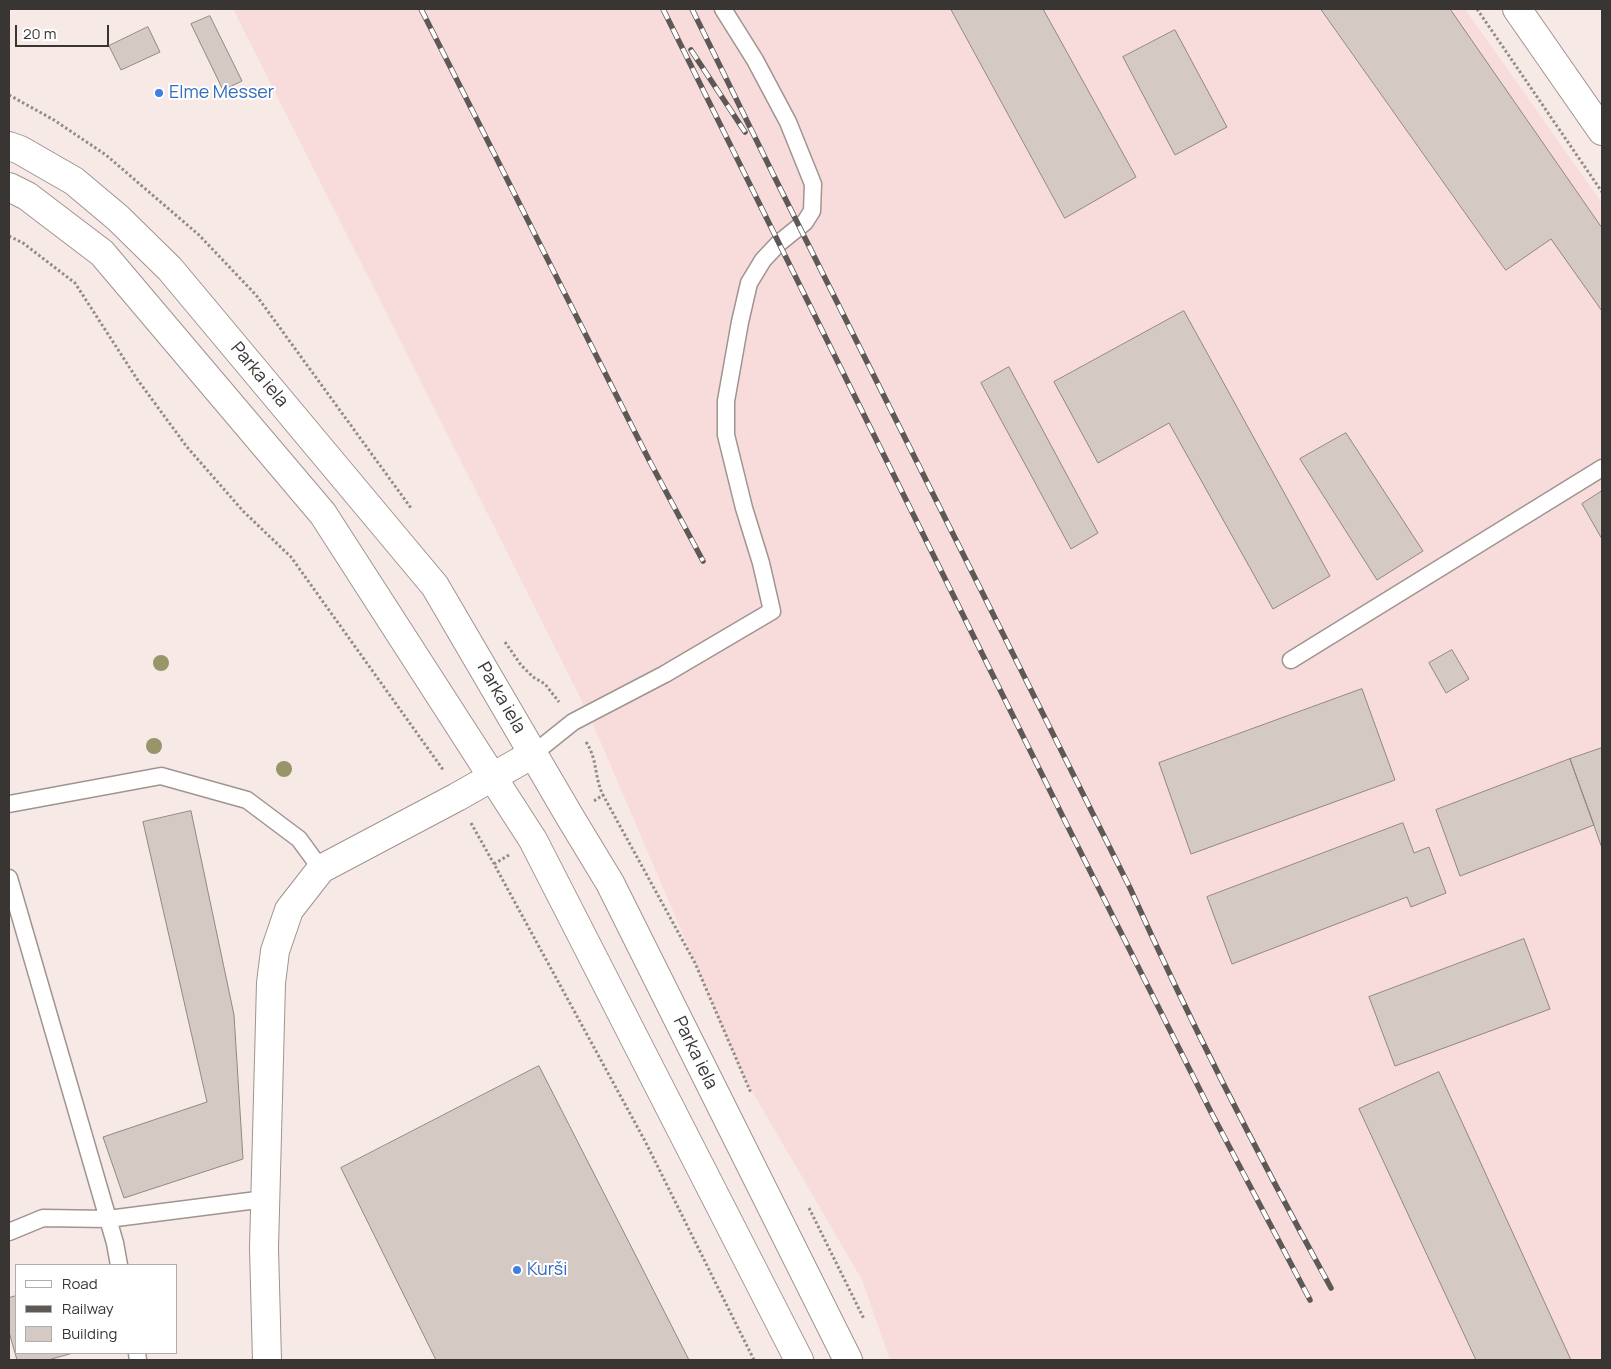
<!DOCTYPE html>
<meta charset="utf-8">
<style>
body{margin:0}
#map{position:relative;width:1611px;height:1369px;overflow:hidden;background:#f7eae6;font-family:Manrope,sans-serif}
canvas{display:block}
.frame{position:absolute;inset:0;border:10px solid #393533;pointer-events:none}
.legend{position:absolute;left:15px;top:1264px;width:162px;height:90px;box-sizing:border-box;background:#fff;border:1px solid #b0aead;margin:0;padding:6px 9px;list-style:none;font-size:15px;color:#393533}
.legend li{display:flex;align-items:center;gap:10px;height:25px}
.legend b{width:25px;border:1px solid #b0aead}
.scale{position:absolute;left:15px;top:25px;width:94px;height:22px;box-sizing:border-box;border:2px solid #393533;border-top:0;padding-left:6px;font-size:15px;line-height:18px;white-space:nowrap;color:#393533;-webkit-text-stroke:4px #fff;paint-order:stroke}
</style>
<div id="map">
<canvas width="1611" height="1369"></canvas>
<div class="frame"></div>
<ul class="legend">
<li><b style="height:6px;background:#fff"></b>Road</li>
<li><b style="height:6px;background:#5e5856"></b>Railway</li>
<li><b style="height:14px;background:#d5c9c4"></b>Building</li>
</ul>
<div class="scale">20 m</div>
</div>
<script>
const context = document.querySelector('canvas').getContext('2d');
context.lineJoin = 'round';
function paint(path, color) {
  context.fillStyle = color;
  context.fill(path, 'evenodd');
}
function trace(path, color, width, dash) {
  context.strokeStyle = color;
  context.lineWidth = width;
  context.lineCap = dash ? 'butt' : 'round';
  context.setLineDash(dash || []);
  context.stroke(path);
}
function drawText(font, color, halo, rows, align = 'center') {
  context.font = font + ' Manrope,sans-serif';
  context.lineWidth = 4;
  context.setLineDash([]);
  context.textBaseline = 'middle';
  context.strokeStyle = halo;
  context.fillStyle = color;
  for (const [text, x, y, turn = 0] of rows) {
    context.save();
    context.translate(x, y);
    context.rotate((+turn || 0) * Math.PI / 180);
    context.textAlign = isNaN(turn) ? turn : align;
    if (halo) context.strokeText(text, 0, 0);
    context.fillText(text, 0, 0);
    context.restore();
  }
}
const industrial = new Path2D(`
 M233,9H1465L1602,203V1360H890L862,1280L745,1079L589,715Z`);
const building = new Path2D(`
 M951,9H1043L1136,177L1065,218Z
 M1321,9H1450L1602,228V311L1551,239L1506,270Z
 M210,16L242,81L223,90L191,24Z
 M148,27L160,52L121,70L109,46Z
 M1175,30L1227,127L1175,155L1123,57Z
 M1184,311L1330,576L1273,609L1169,423L1098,463L1054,382Z
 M1009,367L1098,533L1071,549L981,383Z
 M1346,433L1423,551L1377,580L1300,459Z
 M1602,491V539L1582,504Z
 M1452,650L1469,679L1446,693L1429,663Z
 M1362,689L1395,780L1191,854L1159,763Z
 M1602,748V848L1570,759Z
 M1570,759L1594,825L1460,876L1436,810Z
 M191,811L234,1015L243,1159L124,1198L103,1137L207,1102L143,822Z
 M1403,823L1414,853L1429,847L1446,893L1411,907L1407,897L1232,964L1207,897Z
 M1524,939L1550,1009L1395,1066L1369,997Z
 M539,1066L689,1360H436L341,1168Z
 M1439,1072L1571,1360H1476L1359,1109Z
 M16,1296V1353H73L48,1360H17L9,1332V1298Z`);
const path = new Path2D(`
 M1477,9L1602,192
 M9,95L54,120L106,155L199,235L256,295L411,508
 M9,236L23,243L75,283L137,379L187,447L243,511L291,557L444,771
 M505,642L521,665L533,677L545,684L559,702
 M586,742C598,760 594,777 603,795
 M594,801L603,795L695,963L751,1093
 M471,823L494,864
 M509,855L494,864L645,1141L754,1360
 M809,1208L864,1319`);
const lane = new Path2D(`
 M1291,660L1602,468
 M533,754L573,722L665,674L772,611L761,563L744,508L726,435V401L740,322L749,283L763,260L779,243L805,222L812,211L813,184L788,122L755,60L723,9
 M9,804L161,776L247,800L299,839L321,869
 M9,878L115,1243L119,1265
 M9,1232L43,1218L108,1219L265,1199
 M137,1353L138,1360`);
const street = new Path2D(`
 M1517,9L1602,131
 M267,1360L264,1248L271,983L275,951L289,910L321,869L457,797L533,754`);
const highway = new Path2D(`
 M9,146L20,150L74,181L118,218L170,269L435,586L570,817L610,883L848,1360
 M9,187L27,196L102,253L323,514L533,840L799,1360`);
const rail = new Path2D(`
 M421,9L649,460L703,561
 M663,9L1066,823L1211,1112L1310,1300
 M692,9L774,176L1130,888C1191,1024 1259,1157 1331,1288
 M691,50L745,132`);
const trees = [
 [161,663],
 [154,746],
 [284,769]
];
const markers = [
 [159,93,5,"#3f7fe0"],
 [517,1270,5,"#3f7fe0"]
];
const shopNames = [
 ["Elme Messer",169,93],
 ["Kurši",527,1270]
];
const streetNames = [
 ["Parka iela",259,375,50],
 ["Parka iela",501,698,60],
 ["Parka iela",695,1053,64]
];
paint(industrial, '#f7dcdb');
paint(building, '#d5c9c4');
trace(building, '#928783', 1);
trace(lane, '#a09490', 19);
trace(street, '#a09490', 30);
trace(highway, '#a09490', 30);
trace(path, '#938b88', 3, [2.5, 2.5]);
trace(lane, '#fff', 16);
trace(street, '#fff', 28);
trace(highway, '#fff', 28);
trace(rail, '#5e5856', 5.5);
trace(rail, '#fff', 4, [11]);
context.fillStyle = '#989568';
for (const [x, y] of trees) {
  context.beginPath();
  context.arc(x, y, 8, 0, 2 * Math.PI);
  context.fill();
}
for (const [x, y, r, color] of markers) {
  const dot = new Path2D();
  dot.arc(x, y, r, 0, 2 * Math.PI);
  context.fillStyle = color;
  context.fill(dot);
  trace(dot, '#fff', 2);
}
drawText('18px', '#366cbe', '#fff', shopNames, 'left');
drawText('18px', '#393533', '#fff', streetNames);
</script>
